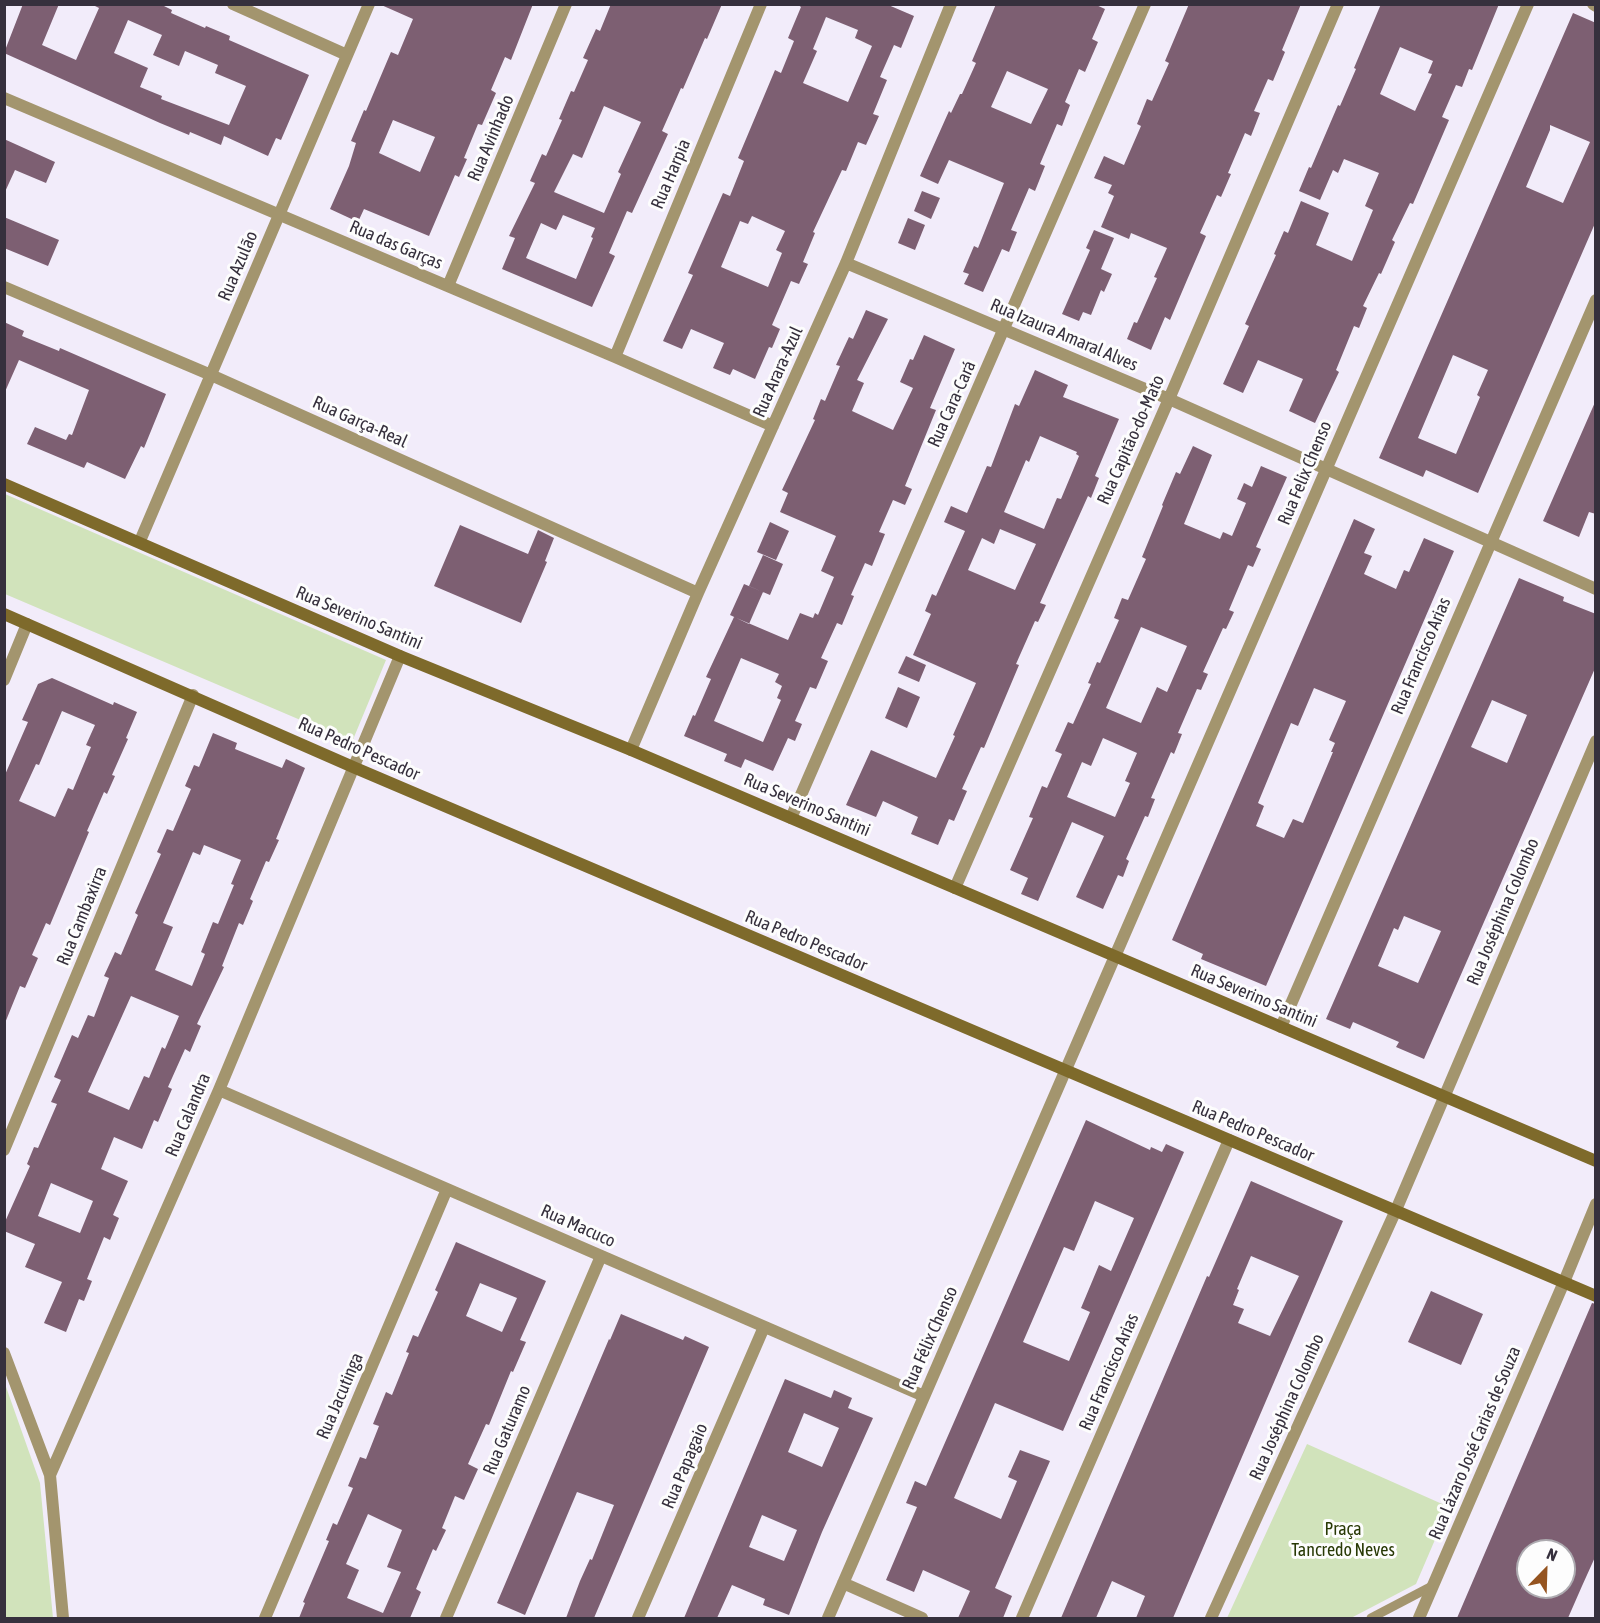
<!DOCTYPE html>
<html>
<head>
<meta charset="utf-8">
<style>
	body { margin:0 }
	#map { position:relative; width:1600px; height:1623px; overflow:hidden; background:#f2ecfa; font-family:"Asap Condensed",sans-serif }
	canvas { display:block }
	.frame { position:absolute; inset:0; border:6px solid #36303d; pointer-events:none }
	.north { position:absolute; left:1516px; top:1539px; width:60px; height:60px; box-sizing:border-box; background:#fdfdfd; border:2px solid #adabb0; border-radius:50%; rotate:23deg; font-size:16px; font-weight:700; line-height:24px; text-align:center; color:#36303d }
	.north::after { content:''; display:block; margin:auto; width:21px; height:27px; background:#955420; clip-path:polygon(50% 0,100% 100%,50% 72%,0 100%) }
</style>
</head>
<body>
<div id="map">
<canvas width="1600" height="1623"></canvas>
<div class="frame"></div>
<div class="north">N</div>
</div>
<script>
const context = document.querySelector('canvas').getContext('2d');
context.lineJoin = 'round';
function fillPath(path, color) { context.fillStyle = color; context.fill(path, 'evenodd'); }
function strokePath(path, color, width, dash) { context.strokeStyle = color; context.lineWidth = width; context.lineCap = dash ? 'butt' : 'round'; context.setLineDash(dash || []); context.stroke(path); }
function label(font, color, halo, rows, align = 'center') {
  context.font = font + ' "Asap Condensed",sans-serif'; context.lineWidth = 6; context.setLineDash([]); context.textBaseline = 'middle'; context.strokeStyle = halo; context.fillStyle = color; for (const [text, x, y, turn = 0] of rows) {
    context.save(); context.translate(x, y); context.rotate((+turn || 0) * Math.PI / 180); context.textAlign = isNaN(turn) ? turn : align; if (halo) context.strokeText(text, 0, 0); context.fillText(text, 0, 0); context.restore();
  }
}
const green = new Path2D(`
	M5,494L386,660L352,742L5,594Z
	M5,1384L40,1483L53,1618H5Z
	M1307,1444L1449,1507L1416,1584L1351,1618H1227Z`);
const building = new Path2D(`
	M23,4H59L42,45L76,60L99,8L91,4H160L172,10L171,13L205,28L206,26L230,36L229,40L309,75L281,140L276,138L268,156L224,136L221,145L190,132L189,135L160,123L4,53ZM128,20L162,35L153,55L179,66L185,51L218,65L215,73L246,86L229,125L161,99L162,96L140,87L148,68L114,53Z
	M379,4H533L511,60L505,57L491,90L496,93L482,125L478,124L464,158L467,159L459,177L455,175L429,236L364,209L358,222L330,209L349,166L356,143L351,141L364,110L366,111L391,52L398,55L413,19ZM393,120L435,137L420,172L379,153Z
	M611,4H722L707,39L705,38L683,89L681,88L662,131L668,134L632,213L627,211L609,253L615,256L592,307L502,269L515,238L509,236L535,183L530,181L542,154L546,156L562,120L559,119L571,91L574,92L588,60L583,58L596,29L600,31ZM604,106L641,122L618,172L621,174L604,213L554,192L573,154L582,158ZM563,215L595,228L591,237L593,238L576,279L526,258L541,223L556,230Z
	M797,4H886L914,16L901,48L894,45L880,77L887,80L873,114L879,116L866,145L858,142L846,171L842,170L813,232L815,233L803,262L808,264L799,284L791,281L772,325L780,329L772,348L769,347L755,379L733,369L730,375L713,368L724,343L691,329L682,349L663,341L693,275L688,273L723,193L730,196L744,161L738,158L775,70L781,73L794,41L788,38L801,7ZM826,17L858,30L855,38L872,46L848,102L803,83L817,51L813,49ZM752,216L785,231L776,250L782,253L768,287L721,267L740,221L748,224Z
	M996,4H1094L1105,9L1092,39L1098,42L1085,72L1079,69L1065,102L1070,105L1062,126L1057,124L1040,164L1045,166L1035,191L1029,188L1011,230L1017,232L1009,252L1002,249L983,292L964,284L969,274L963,272L974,246L978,248L1004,183L949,160L938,184L920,176L949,111L951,113L960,94H962L976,63L972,61ZM1007,71L1048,89L1031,124L991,107Z
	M1189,4H1301L1282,50L1285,52L1273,81L1268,79L1254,111L1260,113L1251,136L1245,133L1228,173L1231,174L1221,197L1217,195L1200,233L1206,236L1187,280L1170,320L1165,317L1151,350L1127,339L1134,322L1137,323L1157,278L1154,277L1167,248L1131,233L1129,239L1101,227L1114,196L1108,193L1112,185L1094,178L1104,156L1124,165L1141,126L1137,124L1147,99L1152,101L1169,63L1165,61Z
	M1381,4H1499L1472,70L1469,69L1462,87L1456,85L1442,117L1449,120L1413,204L1410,203L1392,240L1395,242L1381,274L1379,273L1363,306L1367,308L1359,328L1354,326L1336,370L1339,372L1315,423L1289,411L1303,379L1258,360L1243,393L1223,384L1249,326L1245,324L1276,255L1274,254L1284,231L1288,233L1301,201L1329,213L1316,245L1352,261L1373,210L1365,206L1379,173L1344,159L1338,173L1333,170L1320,200L1299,191L1309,167L1311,168L1338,105L1340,106L1356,69L1354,68ZM1400,47L1433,61L1428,73L1432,74L1415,111L1380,94Z
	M1573,13L1596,23V221L1478,493L1426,470L1423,477L1379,458ZM1550,125L1590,142L1563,203L1526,187L1550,130ZM1453,355L1488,370L1477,395L1480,397L1456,454L1418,438Z
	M4,139L55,162L46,183L15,170L4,194Z
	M922,191L940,198L931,219L914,211Z
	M4,217L59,240L48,266L4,248Z
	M908,218L925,225L915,250L898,243Z
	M1094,230L1114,238L1101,269L1112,274L1104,292L1101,290L1091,315L1083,312L1079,321L1062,314L1090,250L1086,248Z
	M866,310L888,319L857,380L864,383L852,411L893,430L913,388L900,382L910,359L913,360L924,335L955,349L930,408L936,410L905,486L912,489L905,505L893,500L879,532L885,534L872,566L865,563L851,595L854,596L842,625L837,623L821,658L828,661L816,689L810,687L795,721L802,724L795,741L788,738L773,771L745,759L741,768L724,761L727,754L684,736L693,715L695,716L711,679L706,677L734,617L788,640L800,613L813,618L815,613L818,615L834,577L821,571L836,536L780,512L788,493L782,490L815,420L813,419L821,399L825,401L840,366L836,365L849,337L853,339ZM741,658L779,674L775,682L782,686L777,698L781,700L763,742L714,721Z
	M4,322L24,331L22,336L59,351L60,348L166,394L144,448L141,446L125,479L87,462L84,468L27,444L35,427L66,440L69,434L72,435L89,390L19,360L4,394Z
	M1035,370L1068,385L1063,397L1119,419L1095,476L1099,478L1091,498L1088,496L1040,603L1046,605L1038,622L1035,621L1016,664L1019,665L984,748L981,747L962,789L967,791L954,821L949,819L938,845L911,834L918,817L883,801L876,817L846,805L871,750L936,778L955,736L953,735L976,683L913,655L931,614L925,611L932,594L936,596L965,531L944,522L951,506L967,513L987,466L991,467L1015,404L1019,406ZM1040,436L1077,452L1076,454L1079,456L1061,499L1057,498L1044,529L1004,512L1026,460L1029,462ZM1000,529L1036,544L1015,590L968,570L982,538L994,544Z
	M1596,400V514L1589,512L1579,537L1543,521Z
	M1193,446L1212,455L1184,524L1220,539L1223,532L1232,536L1246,503L1237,499L1244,483L1252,487L1261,466L1287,477L1256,547L1261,549L1253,567L1248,565L1229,610L1234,612L1226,629L1223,628L1203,672L1208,674L1201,690L1197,689L1178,733L1182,734L1174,754L1171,752L1151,798L1155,799L1148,817L1145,816L1126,859L1129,861L1123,877L1118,875L1103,909L1076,897L1104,836L1072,822L1038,901L1021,894L1028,878L1010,870L1033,818L1029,817L1042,786L1047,788L1062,754L1055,751L1068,722L1073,724L1091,684L1088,683L1097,662L1100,663L1119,620L1114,618L1122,598L1128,600L1146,559L1142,557L1163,506L1162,505L1176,472L1180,474ZM1141,627L1187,646L1167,692L1157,687L1141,723L1106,708ZM1103,738L1137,753L1125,781L1130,783L1115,817L1067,797L1082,762L1091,766Z
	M1354,519L1375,529L1364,553L1372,556L1364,574L1396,589L1404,570L1409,572L1424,538L1454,551L1266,986L1201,959L1203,954L1172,940ZM1314,688L1346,701L1329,740L1335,743L1331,752H1333L1303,823L1293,819L1284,838L1256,826L1264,806L1258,803L1291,723L1298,726Z
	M770,522L789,531L776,560L757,552Z
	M460,525L528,554L538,530L554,538L545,561L547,562L521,623L434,586Z
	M763,555L783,564L770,595L749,586Z
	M1519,578L1564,597L1563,601L1596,614V666L1424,1059L1396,1047L1399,1042L1353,1022L1350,1029L1326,1019ZM1492,700L1527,715L1507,763L1471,747ZM1404,916L1441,931L1418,983L1378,966L1394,928L1398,930Z
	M744,584L763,592L749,624L730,615Z
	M906,656L926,665L919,682L898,673Z
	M52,678L113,705L114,702L137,712L126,738L128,739L112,775L115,776L107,794L104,792L87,831L89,832L50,925L46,923L32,955L38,958L25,988L20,986L5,1023L4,777L28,722L22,720L38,684ZM62,711L95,725L86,745L91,747L73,790L68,788L55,817L19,801L36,764L39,765Z
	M898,687L920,697L907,728L885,718Z
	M213,733L237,743L235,749L282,768L286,759L305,768L276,839L279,840L269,862L266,861L250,899L253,901L243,925L239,923L222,966L224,967L197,1024L201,1026L190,1052L185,1049L168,1087L172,1089L158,1122L154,1120L142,1149L114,1137L101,1169L128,1181L113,1215L119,1218L110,1240L104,1237L87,1279L92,1281L84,1301L79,1299L66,1332L44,1323L62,1282L25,1267L35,1244L4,1231V1224L30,1166L27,1164L34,1147L38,1148L57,1104L51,1102L61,1080L54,1077L72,1035L78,1038L88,1015L94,1017L109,978L104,976L115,952L121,955L138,915L135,913L161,854L157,852L167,829L173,831L191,789L185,786L194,765L199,767ZM204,845L241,860L231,884L234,885L218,924L213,922L201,952L205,954L192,986L155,970L173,927L163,923L193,852L200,855ZM131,996L179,1016L165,1049L162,1047L149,1078L144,1076L129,1110L88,1092ZM51,1183L93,1201L80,1233L38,1216Z
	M1086,1120L1150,1150L1151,1147L1162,1152L1166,1144L1184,1152L1063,1431L995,1403L954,1498L1001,1519L1017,1481L1008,1477L1020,1450L1050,1461L995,1588L1012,1596L1003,1618H958L970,1591L923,1570L914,1592L886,1580L917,1507L906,1503L915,1481L926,1486ZM1095,1201L1134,1218L1111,1271L1099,1265L1081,1308L1090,1312L1069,1361L1023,1342L1064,1247L1074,1251Z
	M1251,1181L1343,1221L1173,1618H1136L1145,1596L1112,1581L1096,1618H1061L1207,1276L1209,1277ZM1251,1256L1299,1276L1270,1336L1238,1323L1244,1309L1233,1305L1239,1290L1237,1289Z
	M456,1242L546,1281L520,1340L526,1342L513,1372L511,1371L489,1425L486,1424L468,1464L478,1469L464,1500L455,1496L442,1528L446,1530L436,1551L433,1549L416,1589L421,1592L410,1618H299L305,1603L303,1602L329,1541L326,1540L333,1523L337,1525L353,1488L348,1486L360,1457L366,1459L379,1426L373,1424L386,1392L392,1395L409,1353L406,1352L413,1335L418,1337L438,1292L435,1290ZM480,1283L517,1298L502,1332L466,1316ZM368,1514L402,1530L387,1567L401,1572L383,1613L347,1598L359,1570L346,1564Z
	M1431,1291L1483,1314L1461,1365L1408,1342Z
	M1592,1303L1596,1304V1555L1582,1586L1568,1618H1457ZM1528,1551H1564V1587H1528Z
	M621,1314L683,1340L685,1336L709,1347L594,1618H566L580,1581L590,1559L592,1560L614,1505L577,1492L525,1615L497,1603L609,1339L610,1340Z
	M785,1379L831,1398L834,1390L852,1398L848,1408L873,1418L822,1532L789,1615L763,1605L765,1599L732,1585L717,1618H684ZM804,1413L839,1428L822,1467L788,1452ZM762,1515L797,1530L784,1561L749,1547Z`);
const lane = new Path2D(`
	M1371,1618L1434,1585`);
const street = new Path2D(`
	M233,4L347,55
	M1593,4L1596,6
	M4,98L615,357L773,426
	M846,263L1169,399L1596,589
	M448,286L566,4
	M4,287L211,375L698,593
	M615,357L761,4
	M140,541L369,4
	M4,680L27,624
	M631,750L698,593L846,263L951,4
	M791,818L1145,4
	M955,888L1169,399L1338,4
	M1281,1027L1596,300
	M219,1090L924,1396
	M4,1150L193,695
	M4,1353L50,1475L63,1618
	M50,1475L219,1090L400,656
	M843,1583L922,1618
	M265,1618L447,1189
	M446,1618L601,1256
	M638,1618L764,1327
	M828,1618L1528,4
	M1022,1618L1229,1140
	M1211,1618L1396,1210L1596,741
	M1419,1618L1564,1282L1596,1204`);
const secondary = new Path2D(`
	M4,484L400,656L631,750L1596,1161
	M4,614L353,767L1596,1296`);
const streetNames = [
	["Rua Avinhado",491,138,-67],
	["Rua Harpia",671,174,-67],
	["Rua das Garças",396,245,23],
	["Rua Azulão",238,266,-67],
	["Rua Izaura Amaral Alves",1064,335,23],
	["Rua Arara-Azul",778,372,-66],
	["Rua Cara-Cará",952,404,-66],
	["Rua Garça-Real",360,422,24],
	["Rua Capitão-do-Mato",1131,440,-66],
	["Rua Felix Chenso",1305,473,-67],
	["Rua Severino Santini",359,618,23],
	["Rua Francisco Arias",1421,656,-67],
	["Rua Pedro Pescador",359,749,24],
	["Rua Severino Santini",807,805,23],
	["Rua Joséphina Colombo",1503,912,-67],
	["Rua Cambaxirra",82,916,-68],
	["Rua Pedro Pescador",806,941,23],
	["Rua Severino Santini",1254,996,23],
	["Rua Calandra",188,1115,-67],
	["Rua Pedro Pescador",1253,1131,23],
	["Rua Macuco",578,1226,24],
	["Rua Félix Chenso",930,1338,-66],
	["Rua Francisco Arias",1109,1372,-67],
	["Rua Jacutinga",340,1396,-67],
	["Rua Joséphina Colombo",1287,1407,-66],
	["Rua Gaturamo",507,1430,-67],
	["Rua Lázaro José Carias de Souza",1475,1443,-67],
	["Rua Papagaio",685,1466,-67]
];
const parkNames = [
	["Praça",1343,1529],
	["Tancredo Neves",1343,1550]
];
fillPath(green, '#d1e3bb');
fillPath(building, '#7d5f72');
strokePath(lane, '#a3956e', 9);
strokePath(street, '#a3956e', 12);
strokePath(secondary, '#7e6a2b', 12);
label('18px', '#36303d', '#fdfdfd', streetNames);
label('18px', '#283905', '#fdfdfd', parkNames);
</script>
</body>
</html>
